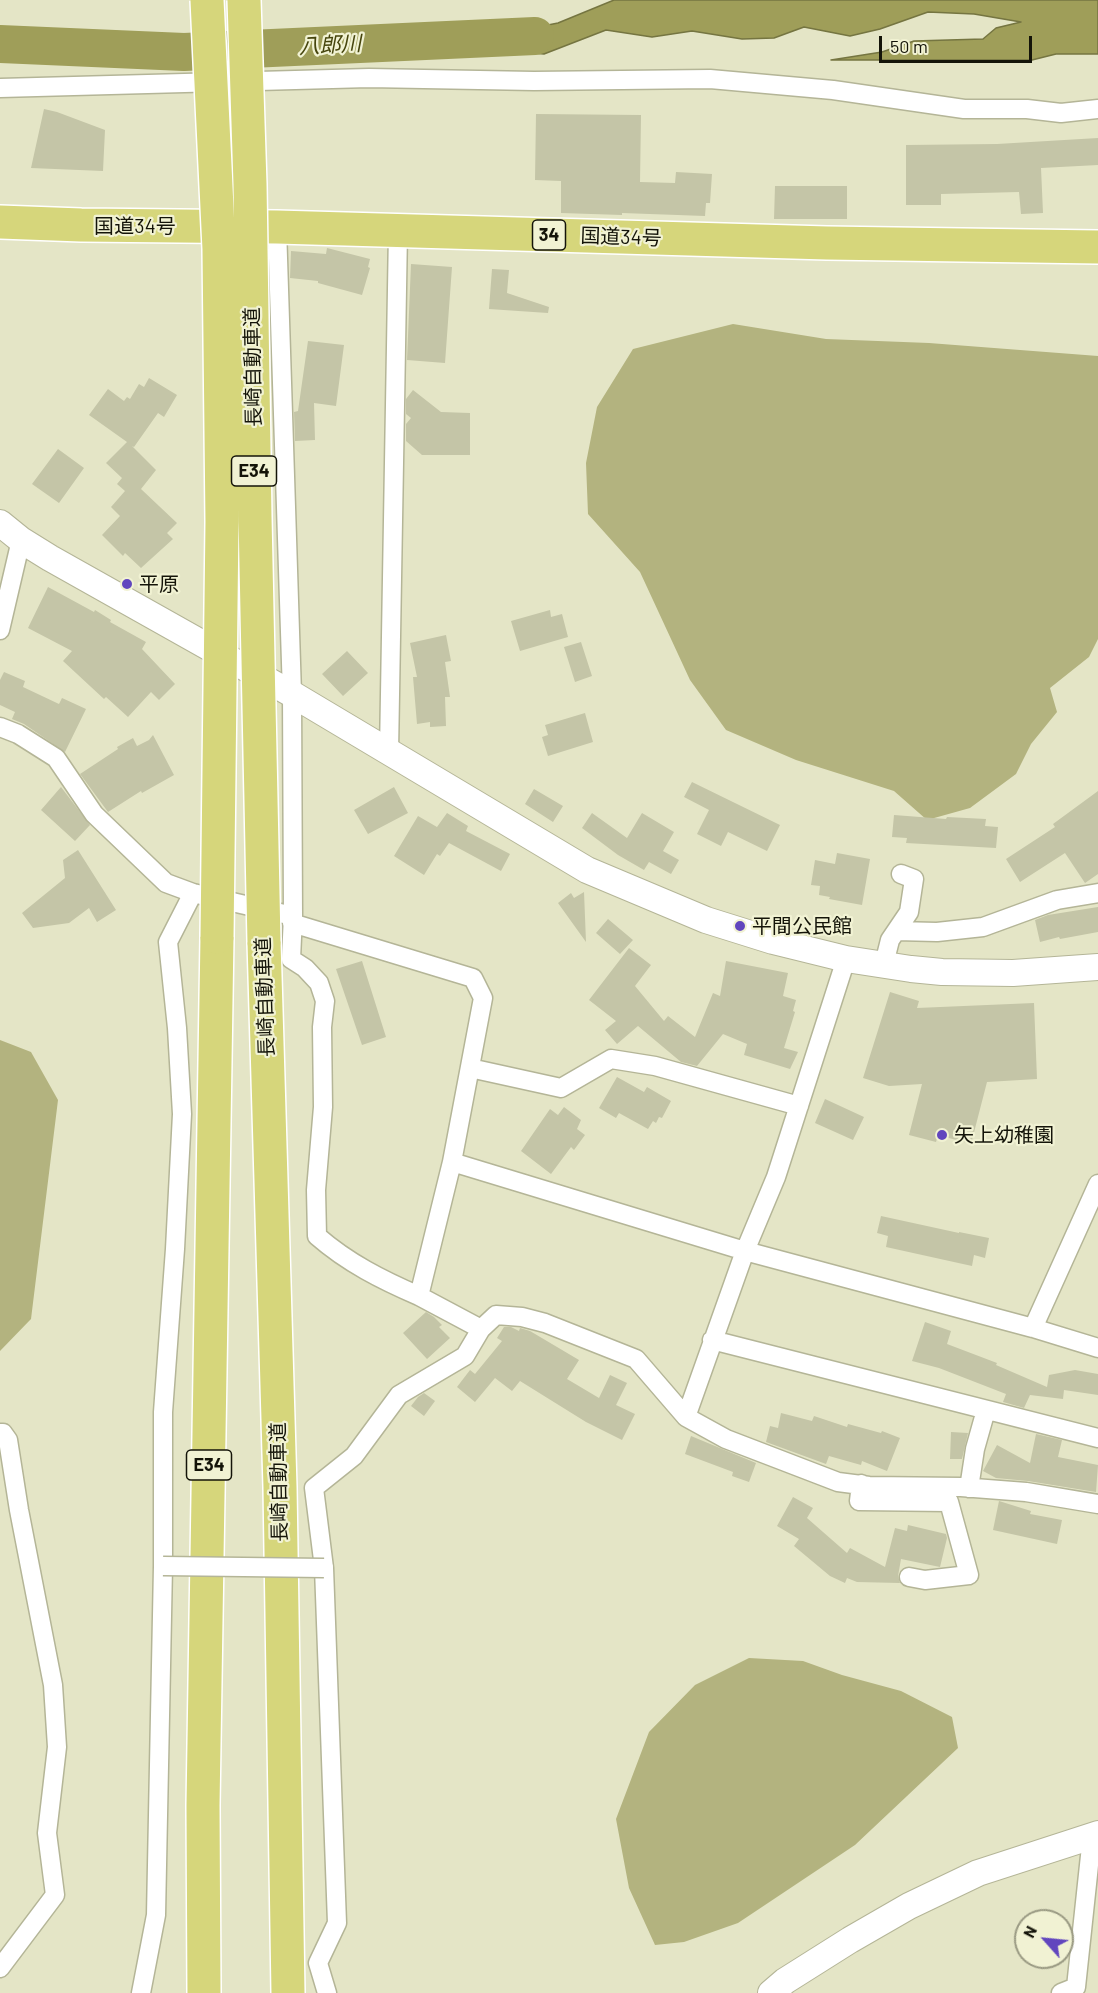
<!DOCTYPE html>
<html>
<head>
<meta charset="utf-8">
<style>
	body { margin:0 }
	#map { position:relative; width:1098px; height:1993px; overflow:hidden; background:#e4e5c6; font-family:Barlow,sans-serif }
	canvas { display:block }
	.north { position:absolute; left:1014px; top:1909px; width:60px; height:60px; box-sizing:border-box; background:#f1f2d3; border:2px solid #999982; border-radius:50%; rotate:297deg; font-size:16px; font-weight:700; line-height:24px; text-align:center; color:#141409 }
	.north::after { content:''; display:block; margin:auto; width:21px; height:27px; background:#6146be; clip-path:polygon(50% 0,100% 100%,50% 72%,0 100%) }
	.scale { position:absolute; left:879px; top:36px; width:153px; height:27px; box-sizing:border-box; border:3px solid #141409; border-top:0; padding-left:8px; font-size:18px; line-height:21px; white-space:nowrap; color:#141409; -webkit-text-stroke:4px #f1f2d3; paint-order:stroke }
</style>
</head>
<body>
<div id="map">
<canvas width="1098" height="1993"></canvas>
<div class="north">N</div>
<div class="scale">50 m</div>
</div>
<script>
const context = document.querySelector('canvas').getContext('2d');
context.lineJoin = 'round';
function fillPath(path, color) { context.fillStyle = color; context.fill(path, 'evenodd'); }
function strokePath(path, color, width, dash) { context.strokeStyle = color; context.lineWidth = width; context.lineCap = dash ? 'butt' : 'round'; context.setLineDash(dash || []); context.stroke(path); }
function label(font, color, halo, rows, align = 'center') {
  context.font = font + ' Barlow,"Noto Sans JP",sans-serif'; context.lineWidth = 4.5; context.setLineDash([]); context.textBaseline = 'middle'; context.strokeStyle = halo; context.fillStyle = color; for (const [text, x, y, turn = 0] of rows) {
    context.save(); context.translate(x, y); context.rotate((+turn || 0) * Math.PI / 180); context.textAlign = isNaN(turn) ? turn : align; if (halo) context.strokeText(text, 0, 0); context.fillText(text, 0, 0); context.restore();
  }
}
const green = new Path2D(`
	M733,324L826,339L929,343L1098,356V639L1089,657L1050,688L1057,712L1031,744L1016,774L970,808L927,820L894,791L796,760L726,730L690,680L640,572L588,514L586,463L597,407L633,349Z
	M0,1040L31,1052L58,1100L31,1319L0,1351Z
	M749,1658L803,1661L842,1675L901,1691L952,1717L958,1748L855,1845L738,1923L684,1942L655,1945L629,1888L616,1819L649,1732L695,1685Z`);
const water = new Path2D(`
	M614,0H1098V54H1056L1032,60H831L882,52L914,41L983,39L996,28L1021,22L974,14L928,12L880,29L850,36L804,27L774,38L742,39L692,31L652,37L606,30L544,54L448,45L558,23Z`);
const river = new Path2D(`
	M0,44L184,52L535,36`);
const building = new Path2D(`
	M44,109L57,112L105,130L103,171L31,168Z
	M536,114L641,115L640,182L675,183L676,172L712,174L710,203H706L705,216L622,213V215L561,213V181L535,180Z
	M1098,138V165L1041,168L1043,213L1021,214L1019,192L941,194V205H906V145L997,144Z
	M775,186H847V219H774Z
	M327,248L370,259L368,267L370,268L362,295L318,283V281L290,278L291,251L326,254Z
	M411,264L452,267L445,363L407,360Z
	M492,269L509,270L507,293L549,307L548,313L489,309Z
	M308,341L344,345L336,406L314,403L315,440L295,441L294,412L298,411Z
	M149,378L177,395L164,417L158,413L134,447L132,446L156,470L141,489L177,523L167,533L173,539L141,568L125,553L123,556L102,535L120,516L111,507L125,491L117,484L122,478L106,463L127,442L89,415L108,389L124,401L127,397L130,399L139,384L144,387Z
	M413,390L441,412L470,413V455H422L406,441V424L411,418L406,414V399Z
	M58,449L84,468L59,503L32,484Z
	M48,587L94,612L95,610L111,620L110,622L146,642L142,649L175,684L159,700L151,692L128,717L106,697L104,699L63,661L72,651L28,628Z
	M550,610L551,617L562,614L568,637L520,651L511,621Z
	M446,635L451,661L445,662L450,697H445L446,726L430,727V722L417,724L413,677H417L410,643Z
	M581,642L592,676L575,682L564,647Z
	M347,651L368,673L343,696L322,674Z
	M4,672L25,681L23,687L59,704L62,698L86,709L65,752L24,724L12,719L15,712L0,705V680Z
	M585,713L593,742L548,756L542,737L548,735L545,725Z
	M153,735L174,775L142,793L141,791L108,812L80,774L118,749L117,747L133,738L137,746L149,740Z
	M692,782L780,825L767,851L728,832L721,846L697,834L709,810L684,797Z
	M61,787L90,825L75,841L41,810Z
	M394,787L408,813L368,834L354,810Z
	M534,789L563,806L553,822L525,804Z
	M1098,791V874L1085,883L1065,853L1020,882L1006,859L1055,827L1053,824Z
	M447,813L468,826L466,831L510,854L501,871L449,843L440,856L437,854L424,875L394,856L418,816L437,827Z
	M592,813L627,838L642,813L674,832L663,851L679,860L671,874L649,862L644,870L618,855L582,828Z
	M894,815L946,819L947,817L986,819L985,826L998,827L996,848L906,843L907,838L892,837Z
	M78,850L116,910L97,922L89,908L69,923L33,928L22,913L65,878L63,860Z
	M837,853L870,859L862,905L829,899L830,897L819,895L820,886L811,885L815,860L835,864Z
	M584,892L586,942L558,903L571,893L574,898Z
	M1098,907V932L1060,939L1059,937L1040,942L1035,920L1048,915Z
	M608,919L633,940L620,954L596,933Z
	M629,948L651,965L635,986L664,1021L668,1016L695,1037L713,993L720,996L726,961L788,973L783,996L796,1000L793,1011L795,1012L784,1048L798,1052L790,1069L744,1055L747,1044L723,1034L697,1066L681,1062L638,1026L617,1044L605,1030L616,1021L589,1000Z
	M362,961L386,1037L362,1045L336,969Z
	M890,992L919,1001L917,1008L1034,1003L1037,1079L987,1082L971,1144L938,1135L936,1142L909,1135L922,1084L889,1086L863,1078Z
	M617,1077L644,1092L647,1087L671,1101L662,1118L659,1117L656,1123L653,1121L648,1129L619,1113L616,1118L599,1108Z
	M825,1099L864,1117L853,1140L815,1123Z
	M564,1107L581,1120L577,1129L585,1135L574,1150L571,1147L551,1174L521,1151L550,1109L558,1115Z
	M881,1216L959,1233V1232L989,1238L985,1258L974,1255L972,1266L886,1247L888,1236L877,1233Z
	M426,1312L434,1317L442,1325L439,1327L450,1338L427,1359L403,1333Z
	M925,1322L951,1331L947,1344L997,1363L996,1365L1047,1387L1049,1375L1075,1370L1098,1374V1395L1064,1390L1063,1399L1030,1395L1024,1408L1003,1402L1006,1394L939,1368L912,1361Z
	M504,1327H511L519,1331L520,1328L530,1331L579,1360L567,1379L599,1398L610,1375L627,1383L616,1405L635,1414L622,1440L586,1422L520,1381L512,1391L495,1378L475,1402L457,1387L470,1370L475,1374L502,1341L497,1338Z
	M424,1393L435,1401L424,1416L411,1406L418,1397Z
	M781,1413L812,1421L814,1416L847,1427L848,1424L881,1433L882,1431L900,1438L887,1471L862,1461L861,1465L829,1456L826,1464L766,1442L770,1426L778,1428Z
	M951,1432L968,1433L962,1459H950Z
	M1036,1434L1062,1440L1058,1457L1098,1465L1096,1492L1028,1481L996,1478L983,1471L997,1445L1030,1463Z
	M691,1436L756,1463L749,1482L732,1476L733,1472L685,1454Z
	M793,1497L813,1508L807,1518L847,1553L850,1548L885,1567L895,1528L907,1531L908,1525L946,1534L947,1538L940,1567L901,1559L898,1576L900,1583L857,1582L847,1578L845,1583L830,1576L794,1546L799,1539L777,1526Z
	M999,1501L1031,1511L1030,1514L1062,1520L1057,1544L993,1530Z`);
const street = new Path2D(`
	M0,88L369,78L534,81L710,79L833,90L964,109H1027L1061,113L1098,109
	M277,227L292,694L293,916L291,959L305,968L319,983L325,1001L322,1027L323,1107L316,1190L317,1236C348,1263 382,1280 419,1296
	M0,630L21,540
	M0,727L18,734L56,758L94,814L166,883L193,893
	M389,752L398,231
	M292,923L473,978L483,998L452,1162L419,1296L481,1329L465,1356L399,1395L354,1456L314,1488L324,1568L337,1923L318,1963L327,1993
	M896,931L937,932L983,927L1057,900L1098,893
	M846,959L776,1177L745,1251L686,1417L726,1439L838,1482L869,1486L961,1487L1026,1492L1098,1504
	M884,964L890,940L909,912L914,879L901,874
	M470,1068L561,1088L611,1059L655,1066L799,1106
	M452,1162L745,1251L1033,1328L1098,1348
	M1033,1328L1098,1184
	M481,1329L496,1315L522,1317L545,1323L636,1359L686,1417
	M712,1340L1098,1438
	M0,1433H3L8,1440L19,1510L53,1685L57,1747L47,1833L55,1895L0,1968
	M861,1484L859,1501L949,1502L969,1575L925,1580L909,1577
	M969,1488L975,1449L986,1410
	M141,1993L156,1915L163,1566V1412L175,1249L182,1114L177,1028L168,942L193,893L293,916
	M1061,1993L1076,1987L1092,1837`);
const secondary = new Path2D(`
	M0,523L21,540L50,558L292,694L587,870L706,920L773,941L846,959L911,969L942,972L1013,973L1098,967
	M771,1993L785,1981L850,1940L909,1906L978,1873L1098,1834`);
const highway = new Path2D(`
	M0,222L81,225L277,227L827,243L1098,247
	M264,942L280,1487L288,1993
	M204,1993L203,1805L217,937`);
const streetBridge = new Path2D(`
	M163,1566L324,1568`);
const highwayBridge = new Path2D(`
	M207,0L219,249L222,522L217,937
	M244,0L250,184L255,517L264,942`);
const markers = [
	[127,584,6,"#6146be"],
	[740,926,6,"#6146be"],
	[942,1135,6,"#6146be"]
];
const shields = [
	[549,235,33],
	[254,471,45],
	[209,1465,45]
];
const shieldNames = [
	["34",549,235],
	["E34",254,471],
	["E34",209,1465]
];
const streetNames = [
	["国道34号",135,226],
	["国道34号",621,237,2],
	["長崎自動車道",253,367,-91],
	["長崎自動車道",265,997,-92],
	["長崎自動車道",279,1482,-91]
];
const poiNames = [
	["平原",139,584],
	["平間公民館",752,926],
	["矢上幼稚園",954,1135]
];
const waterNames = [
	["八郎川",330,45,-3]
];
fillPath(green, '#b3b37f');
fillPath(water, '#9f9e59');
strokePath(water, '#757541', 1.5);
strokePath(river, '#9f9e59', 38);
fillPath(building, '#c4c5a7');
strokePath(street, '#b4b597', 21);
strokePath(secondary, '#b4b597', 28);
strokePath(highway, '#fff', 36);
strokePath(street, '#fff', 18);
strokePath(secondary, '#fff', 26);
strokePath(highway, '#d6d67b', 33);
strokePath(streetBridge, '#b4b597', 21, []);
strokePath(highwayBridge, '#fff', 36, []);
strokePath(streetBridge, '#fff', 18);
strokePath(highwayBridge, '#d6d67b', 33);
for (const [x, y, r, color] of markers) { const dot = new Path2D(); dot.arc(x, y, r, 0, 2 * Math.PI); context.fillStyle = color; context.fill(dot); strokePath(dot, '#f1f2d3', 2); }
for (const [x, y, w] of shields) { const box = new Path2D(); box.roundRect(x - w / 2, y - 15, w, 30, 4.5); context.fillStyle = '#f1f2d3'; context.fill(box); strokePath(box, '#141409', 1.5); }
label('bold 18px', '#141409', null, shieldNames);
label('20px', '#141409', '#f1f2d3', streetNames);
label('20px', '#141409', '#f1f2d3', poiNames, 'left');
label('italic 21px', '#46450d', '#f1f2d3', waterNames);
</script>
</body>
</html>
